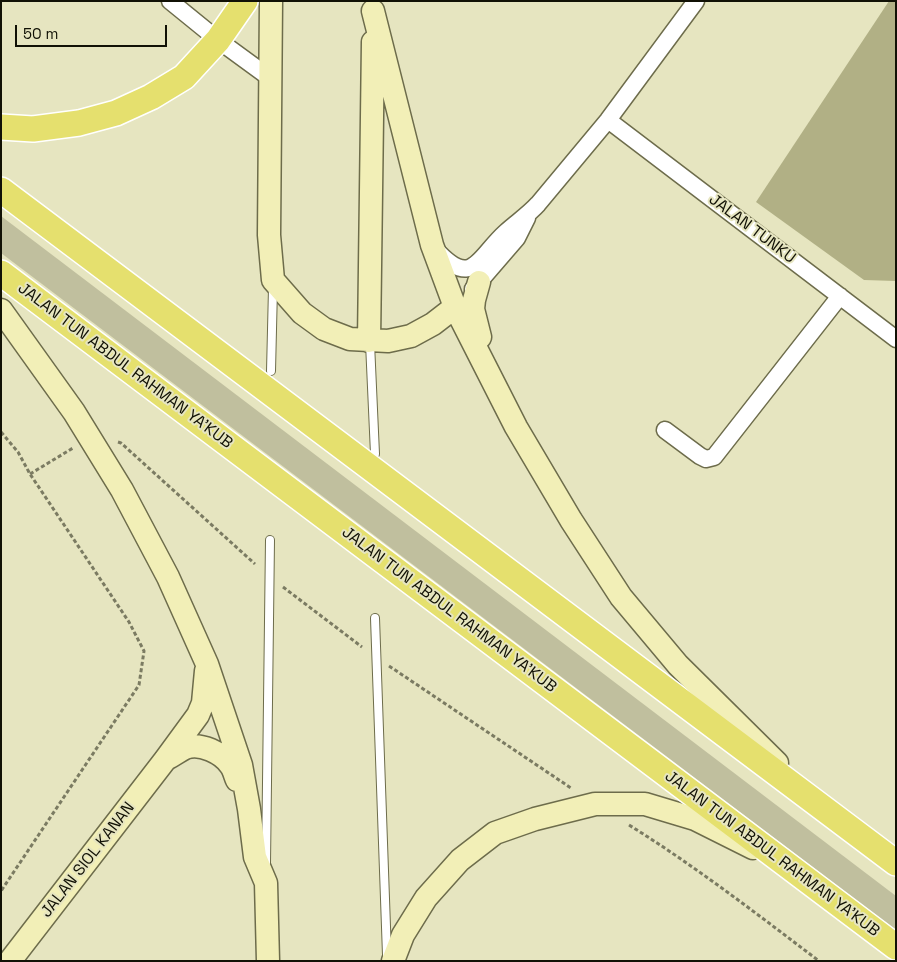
<!DOCTYPE html>
<html>
<head>
<meta charset="utf-8">
<style>
	body { margin:0 }
	#map { position:relative; width:897px; height:962px; overflow:hidden; background:#e6e5c0; font-family:"Space Grotesk",sans-serif }
	canvas { display:block }
	.frame { position:absolute; inset:0; border:2px solid #111105; pointer-events:none }
	.scale { position:absolute; left:15px; top:25px; width:152px; height:22px; box-sizing:border-box; border:2px solid #111105; border-top:0; padding-left:6px; font-size:15px; line-height:18px; white-space:nowrap; color:#111105; -webkit-text-stroke:4px #e6e5c0; paint-order:stroke }
</style>
</head>
<body>
<div id="map">
<canvas width="897" height="962"></canvas>
<div class="frame"></div>
<div class="scale">50 m</div>
</div>
<script>
const context = document.querySelector('canvas').getContext('2d');
context.lineJoin = 'round';
function fillPath(path, color) { context.fillStyle = color; context.fill(path, 'evenodd'); }
function strokePath(path, color, width, dash) { context.strokeStyle = color; context.lineWidth = width; context.lineCap = dash ? 'butt' : 'round'; context.setLineDash(dash || []); context.stroke(path); }
function label(font, color, halo, rows, align = 'center') {
  context.font = font + ' "Space Grotesk",sans-serif'; context.lineWidth = 4; context.setLineDash([]); context.textBaseline = 'middle'; context.strokeStyle = halo; context.fillStyle = color; for (const [text, x, y, turn = 0] of rows) {
    context.save(); context.translate(x, y); context.rotate((+turn || 0) * Math.PI / 180); context.textAlign = isNaN(turn) ? turn : align; if (halo) context.strokeText(text, 0, 0); context.fillText(text, 0, 0); context.restore();
  }
}
const green = new Path2D(`
	M1,216L896,896V930L1,253Z`);
const forest = new Path2D(`
	M889,1H896V281L864,280L756,202Z`);
const path = new Path2D(`
	M1,432L18,452L30,474L129,622L144,651L139,685L1,891
	M118,442L121,443L255,564
	M30,474L73,448
	M283,587L362,647
	M389,666L571,788
	M629,825C695,866 757,914 819,961`);
const lane = new Path2D(`
	M370,343L375,454
	M271,371L273,288
	M375,618L387,955
	M266,863L270,540`);
const street = new Path2D(`
	M170,1L218,40L270,78
	M608,120L896,339
	M435,249C473,290 477,258 506,232C517,222 528,215 538,204L608,120L696,1
	M473,289L517,238L527,218
	M665,430L700,456L706,459L714,457L840,296`);
const secondary = new Path2D(`
	M271,1L269,235L273,280L302,313L324,329L350,339L388,341L411,336L433,324L455,307
	M373,11L432,245L455,307L516,427L571,520L621,597L678,665L777,763
	M479,282L474,300L473,309L480,337
	M1,310L74,412L122,490L168,577L207,664L241,765L249,809L255,857L266,883L268,961
	M369,341L373,42
	M168,758C174,755 179,751 185,748C200,742 223,753 231,766C234,770 235,776 237,780
	M10,961L165,760L198,715L203,703L206,671
	M393,961L403,935L426,898L460,860L495,833L535,819L595,804H645L695,819L753,848`);
const primary = new Path2D(`
	M1,127L33,129L79,123L116,113L151,97L184,77L218,40L245,1
	M1,190L896,863
	M1,273L896,947`);
const streetNames = [
	["JALAN TUNKU",752,229,37],
	["JALAN TUN ABDUL RAHMAN YA'KUB",125,366,37],
	["JALAN TUN ABDUL RAHMAN YA'KUB",449,610,37],
	["JALAN TUN ABDUL RAHMAN YA'KUB",772,854,37],
	["JALAN SIOL KANAN",88,860,-52]
];
fillPath(green, '#c0bf9e');
fillPath(forest, '#b1b085');
strokePath(lane, '#6d6c4b', 10);
strokePath(street, '#6d6c4b', 19);
strokePath(secondary, '#6d6c4b', 25);
strokePath(primary, '#fff', 28);
strokePath(path, '#7b7b62', 3, [4, 2.5]);
strokePath(lane, '#fff', 8);
strokePath(street, '#fff', 16);
strokePath(secondary, '#f2efb7', 22);
strokePath(primary, '#e5e06e', 25);
label('16px', '#111105', '#e6e5c0', streetNames);
</script>
</body>
</html>
